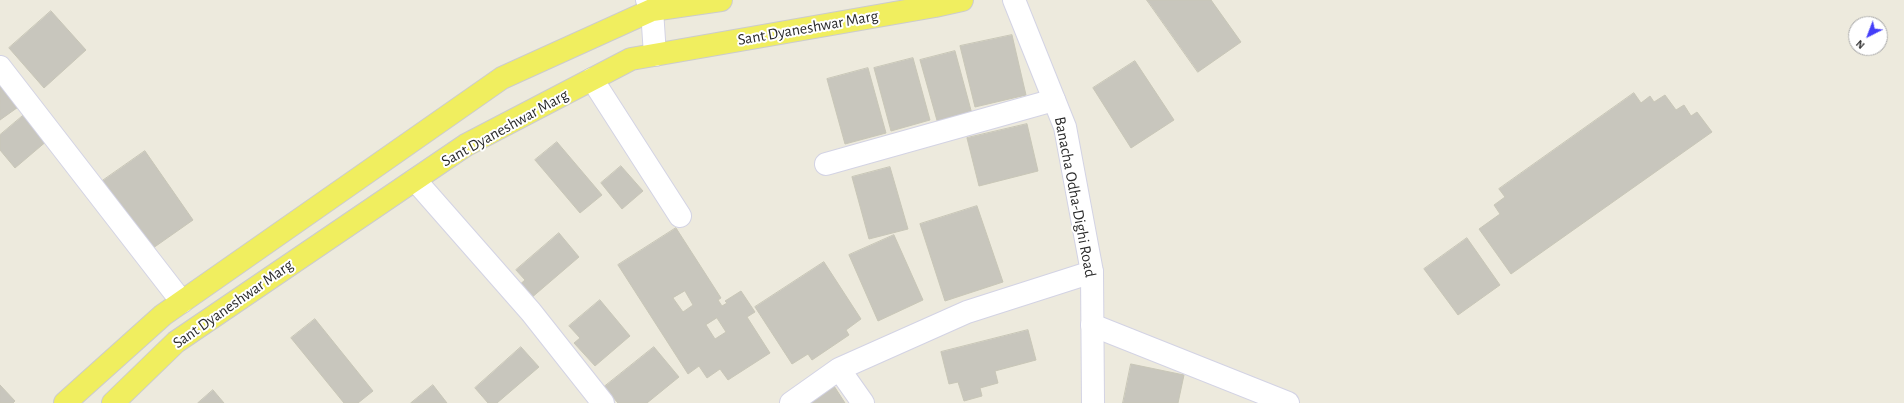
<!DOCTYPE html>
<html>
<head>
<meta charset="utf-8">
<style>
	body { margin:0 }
	#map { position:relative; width:1904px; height:403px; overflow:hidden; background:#edeadd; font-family:"Alegreya Sans",sans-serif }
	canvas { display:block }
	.north { position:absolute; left:1848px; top:16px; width:40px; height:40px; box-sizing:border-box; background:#fff; border:1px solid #aaa; border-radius:50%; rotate:222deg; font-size:11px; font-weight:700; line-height:16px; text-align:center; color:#2b2b2b }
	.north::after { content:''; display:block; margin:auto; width:14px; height:18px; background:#443ef9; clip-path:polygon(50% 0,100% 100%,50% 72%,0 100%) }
</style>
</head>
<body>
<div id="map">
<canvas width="1904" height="403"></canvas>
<div class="north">N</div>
</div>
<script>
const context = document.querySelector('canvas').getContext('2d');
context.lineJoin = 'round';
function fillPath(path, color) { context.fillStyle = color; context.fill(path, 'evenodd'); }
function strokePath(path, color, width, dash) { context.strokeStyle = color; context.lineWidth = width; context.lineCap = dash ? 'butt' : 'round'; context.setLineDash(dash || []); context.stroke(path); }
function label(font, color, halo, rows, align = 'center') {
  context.font = font + ' "Alegreya Sans",sans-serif'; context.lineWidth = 4; context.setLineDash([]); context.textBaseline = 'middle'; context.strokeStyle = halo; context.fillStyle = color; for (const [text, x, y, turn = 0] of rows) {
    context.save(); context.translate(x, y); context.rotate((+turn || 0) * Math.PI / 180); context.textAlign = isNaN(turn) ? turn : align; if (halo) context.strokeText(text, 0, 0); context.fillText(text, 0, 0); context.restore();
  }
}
const building = new Path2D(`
	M1147,0H1211L1241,42L1198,72Z
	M51,11L86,50L44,88L9,48Z
	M1012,35L1026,95L975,107L960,46Z
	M955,51L972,114L938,124L920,60Z
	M913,58L930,120L891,131L874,68Z
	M1135,61L1174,120L1131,148L1093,88Z
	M868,68L886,133L845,144L827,79Z
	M0,79L21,105L0,120Z
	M1634,93L1641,103L1650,96L1654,102L1665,95L1676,110L1684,105L1691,116L1697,112L1712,132L1511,274L1479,229L1500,214L1494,205L1505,197L1499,189Z
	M25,114L48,140L15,168L0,150V135Z
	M1027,124L1038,171L979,186L967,138Z
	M557,142L602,195L580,213L535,160Z
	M145,151L193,220L146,253L98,184Z
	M621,166L643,191L622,209L601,183Z
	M890,167L908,229L869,239L852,177Z
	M977,206L1003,282L945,301L920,224Z
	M676,228L721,298L718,300L722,306L727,303L725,301L741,291L755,312L747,317L770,353L728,380L720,369L707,378L699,366L688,374L618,265ZM685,291L693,305L683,312L673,298ZM717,318L726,332L715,339L706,325Z
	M559,233L579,257L530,299L518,286L525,280L516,270Z
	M894,235L923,300L878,321L849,255Z
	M1467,238L1500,285L1458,315L1424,269Z
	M824,262L861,319L846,330L849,335L812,360L808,354L792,364L755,307Z
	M600,300L630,336L595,366L574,343L580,338L569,326Z
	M315,319L373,391L358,403H344L291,338Z
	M1028,330L1036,360L995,371L998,383L980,388L982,396L964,401L958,382L949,384L941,352Z
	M521,347L539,367L497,403H488L475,388Z
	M654,347L679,377L647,403H618L604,387Z
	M1131,364L1184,375L1178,403H1123Z
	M0,385L15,401L13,403H0Z
	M433,385L447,403H411Z
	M834,386L845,403H807Z
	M213,390L224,403H198Z`);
const street = new Path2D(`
	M647,0L652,10L655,55
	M0,67L182,302
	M592,79L680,216
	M826,164L1054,100
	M415,180L531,312L603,403
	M1092,325L1288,403
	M839,369L967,312L1092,272
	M791,403L839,369L863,403`);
const secondary = new Path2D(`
	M1014,0L1065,127L1092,272L1093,403`);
const primary = new Path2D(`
	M65,403L163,315L502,78L652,10L721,0
	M113,403L176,342L466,145L631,59L935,6L962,0`);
const streetNames = [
	["Sant Dyaneshwar Marg",808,28,-10],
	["Sant Dyaneshwar Marg",505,128,-29],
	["Banacha Odha-Dighi Road",1075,197,79],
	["Sant Dyaneshwar Marg",233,304,-35]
];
fillPath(building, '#c8c6bd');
strokePath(building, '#c8c6b7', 1);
strokePath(street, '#d3d3e4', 24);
strokePath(secondary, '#d3d3e4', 24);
strokePath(primary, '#ccc', 24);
strokePath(street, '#fff', 22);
strokePath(secondary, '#fff', 22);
strokePath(primary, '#f0ee5f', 22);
label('16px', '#2b2b2b', '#fff', streetNames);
</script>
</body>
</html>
